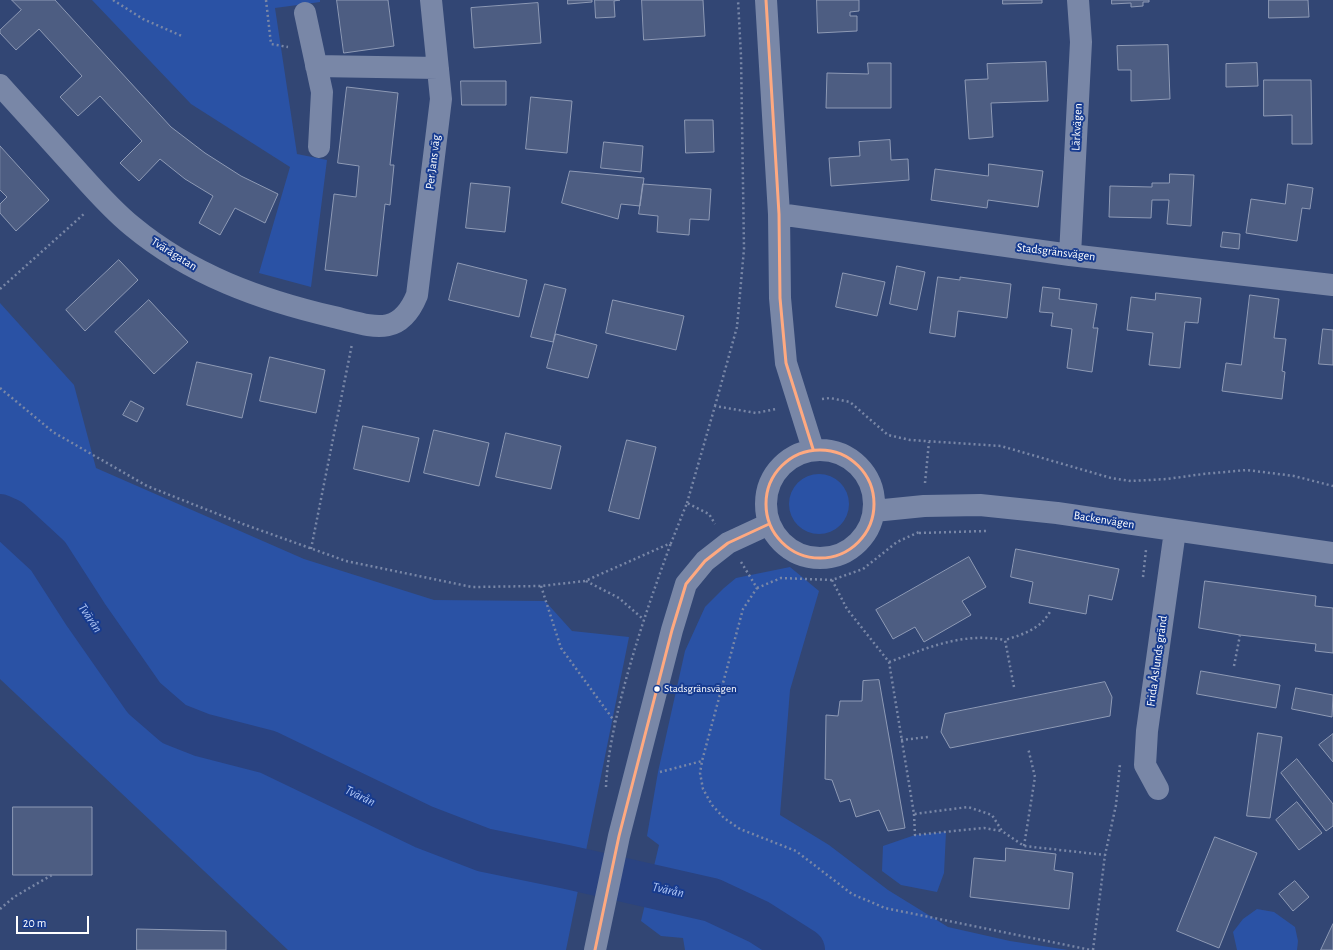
<!DOCTYPE html>
<html>
<head>
<meta charset="utf-8">
<style>
	body { margin:0 }
	#map { position:relative; width:1333px; height:950px; overflow:hidden; background:#324674; font-family:"Alegreya Sans",sans-serif }
	canvas { display:block }
	.scale { position:absolute; left:16px; top:916px; width:73px; height:18px; box-sizing:border-box; border:2px solid #fff; border-top:0; padding-left:5px; font-size:12px; line-height:14px; white-space:nowrap; color:#fff; -webkit-text-stroke:3px #173b8f; paint-order:stroke }
</style>
</head>
<body>
<div id="map">
<canvas width="1333" height="950"></canvas>
<div class="scale">20 m</div>
</div>
<script>
const context = document.querySelector('canvas').getContext('2d');
context.lineJoin = 'round';
function fillPath(path, color) { context.fillStyle = color; context.fill(path, 'evenodd'); }
function strokePath(path, color, width, dash) { context.strokeStyle = color; context.lineWidth = width; context.lineCap = dash ? 'butt' : 'round'; context.setLineDash(dash || []); context.stroke(path); }
function label(font, color, halo, rows, align = 'center') {
  context.font = font + ' "Alegreya Sans",sans-serif'; context.lineWidth = 4; context.setLineDash([]); context.textBaseline = 'middle'; context.strokeStyle = halo; context.fillStyle = color; for (const [text, x, y, turn = 0] of rows) {
    context.save(); context.translate(x, y); context.rotate((+turn || 0) * Math.PI / 180); context.textAlign = isNaN(turn) ? turn : align; if (halo) context.strokeText(text, 0, 0); context.fillText(text, 0, 0); context.restore();
  }
}
const green = new Path2D(`
	M92,0H320V2L275,8L297,154L327,160L311,287L259,273L290,167L191,104Z
	M0,303L74,385L96,468L304,559L434,600L545,601L572,631L629,637L566,950H288L0,679Z
	M789 504a30 30 0 1 1 60 0a30 30 0 1 1-60 0Z
	M790,567L819,591L790,690L780,815L829,845L888,890L948,927L1010,941L1068,950H685L683,938L661,936L641,921L659,845L647,836L658,772L685,651L705,607L724,588L736,578Z
	M946,832L944,873L937,892L901,885L882,871L883,846L915,835Z
	M1257,909L1274,912L1295,927L1298,941L1297,950H1237L1233,932L1243,919Z`);
const river = new Path2D(`
	M0,516L9,520L48,556L86,615L144,698L174,724L202,735L268,752L424,827L484,850L567,867L712,900L759,922L803,950`);
const building = new Path2D(`
	M12,0H55L171,127L205,153L241,176L278,194L265,223L235,208L220,235L199,223L213,196L185,179L160,159L139,181L120,163L142,141L100,96L78,116L60,97L82,76L39,29L16,50L0,33V30L21,10Z
	M337,0H388L394,46L344,53Z
	M568,0H592V2L568,4Z
	M595,0H620L614,1L615,17L596,18Z
	M642,0H703L705,36L644,40Z
	M817,0H859V11L850,12V16H857V31L818,33Z
	M1003,0H1042V3L1003,4Z
	M1112,0H1149V2H1143V6L1131,7V3L1112,4Z
	M1269,0H1308L1309,17L1269,18Z
	M538,3L541,43L474,48L471,8Z
	M1168,45L1170,99L1131,101V70H1118L1117,46Z
	M1046,62L1048,101L991,103L993,137L969,139L965,80L988,79L987,64Z
	M868,63H891V108H826L827,73L868,74Z
	M1257,63L1258,86L1226,87V64Z
	M1264,80H1311L1312,144H1292V115L1264,116Z
	M461,81H506V105H462Z
	M347,87L398,93L390,165H394L390,205L385,204L377,276L325,270L334,194L356,197L359,166L338,163Z
	M531,97L572,101L567,153L526,149Z
	M685,120H713L714,152L686,153Z
	M890,140L891,160L908,159L909,180L831,186L829,158L860,156L859,142Z
	M604,142L643,146L641,172L601,168Z
	M0,146L49,200L16,231L0,213V204L7,197L0,190Z
	M989,164L1043,171L1038,207L988,200L987,208L931,200L935,169L988,176Z
	M570,171L644,178L640,206L621,204L618,219L562,203Z
	M1170,174L1194,175L1191,226L1167,224L1169,200H1152L1151,218L1109,217L1110,186L1152,187V183H1169Z
	M471,183L510,187L505,232L466,228Z
	M643,184L711,189L709,220L690,219L689,235L657,232L658,216L639,214Z
	M1288,184L1313,188L1310,209L1302,208L1297,241L1246,233L1251,199L1285,204Z
	M1223,232L1240,234L1239,249L1221,247Z
	M119,260L138,280L85,331L66,310Z
	M458,263L527,280L519,317L449,300Z
	M897,266L925,272L917,310L890,304Z
	M843,273L885,282L877,316L836,307Z
	M938,277L960,280V277L1011,284L1007,318L958,311L955,337L930,333Z
	M545,284L566,289L553,342L531,337Z
	M1043,287L1060,289L1059,299L1097,304L1093,328H1098L1092,372L1067,368L1072,329L1051,326L1053,313L1040,312Z
	M1156,293L1201,298L1198,323L1185,322L1180,368L1149,365L1153,333L1127,330L1131,297L1155,300Z
	M1250,295L1279,299L1274,338L1286,339L1282,371L1285,372L1282,399L1222,391L1226,363L1241,365Z
	M149,300L188,342L154,374L115,332Z
	M613,300L684,316L676,350L606,333Z
	M1323,329L1333,330V365L1319,364Z
	M556,334L597,345L588,378L547,368Z
	M270,357L325,370L316,413L260,401Z
	M197,362L252,374L242,418L187,405Z
	M131,401L144,408L137,422L123,415Z
	M363,426L419,438L409,482L354,469Z
	M434,430L489,443L479,486L424,473Z
	M506,433L561,446L551,489L496,477Z
	M627,440L656,447L639,519L609,511Z
	M1016,549L1119,569L1112,600L1089,595L1086,614L1029,603L1033,582L1011,577Z
	M969,557L986,587L962,601L971,615L924,642L915,627L893,639L876,610Z
	M1205,581L1316,596L1315,606L1333,608V653L1315,651L1316,644L1240,635L1199,628Z
	M1201,671L1280,685L1276,708L1197,694Z
	M879,680L905,828L888,831L879,810L856,817L850,799L840,802L832,780L825,779L826,715L838,716L840,701H862L863,681Z
	M1105,682L1112,697L1110,716L950,748L941,732L945,714Z
	M1296,688L1333,695L1332,717L1292,709Z
	M1258,733L1282,737L1270,818L1247,816Z
	M1333,734V762L1319,745Z
	M1297,759L1333,804V826L1326,831L1281,773Z
	M1297,802L1322,833L1299,850L1276,820Z
	M13,807H92V875H13Z
	M1215,837L1257,853L1219,948L1177,931Z
	M1006,848L1056,854L1054,870L1073,873L1069,909L970,897L974,858L1005,861Z
	M1295,881L1309,897L1293,911L1279,894Z
	M1333,924V950H1321Z
	M137,929L226,931V950H137Z`);
const path = new Path2D(`
	M113,0L143,19L182,36
	M266,0L271,44L288,47
	M0,289L85,213
	M0,388L53,432L147,486L243,524L346,561L472,587L541,586L585,581L671,543L687,503L709,514L715,524
	M822,399L830,398L850,402L888,435L910,440L1001,446L1111,478L1131,481L1167,479L1203,474L1247,470L1294,476L1333,486
	M715,406L737,327L744,249L741,56L738,0
	M925,483L929,442
	M687,503L715,406L756,413L776,409
	M919,533L986,531
	M311,549L352,344
	M741,562L757,588L743,609L702,761L700,773L703,789L712,805L724,818L740,829L796,851L852,894L885,908L1091,950
	M1143,577L1146,550
	M832,580L847,609L889,662L914,814L968,807L992,815L1002,831L1024,846L1105,855
	M586,581L619,598L643,619
	M541,586L561,648L615,722
	M757,588L781,578L832,580L863,569L897,542L919,532
	M889,662C928,648 961,632 1005,640
	M1234,666L1240,635
	M1014,687L1005,640C1024,634 1041,629 1051,610
	M901,740L928,737
	M660,772L702,761
	M606,787C607,760 613,732 619,706C633,650 651,597 671,543
	M914,814L915,835L984,828L1001,831
	M1024,846L1035,777L1028,748
	M0,909L14,897L52,875
	M1093,950L1105,855L1116,805L1120,764`);
const minor = new Path2D(`
	M766,0L779,214L780,298L786,363L813,449
	M305,13L322,92L319,147
	M316,66L438,68
	M0,85C25,113 50,140 75,168C93,188 111,209 132,226C191,275 261,300 334,317C372,326 399,339 417,295L441,99L431,0
	M779,214L1070,255L1333,285
	M1070,255L1081,42L1078,0
	M766 504a54 54 0 1 1 108 0a54 54 0 1 1-108 0Z
	M874,511L924,506L980,505L1057,513L1333,553
	M1158,789L1145,765L1147,731L1175,531
	M595,950L619,836L672,630L686,584L705,561L728,543L769,524`);
const bus1 = new Path2D(`
	M766,0L779,214L780,298L786,363L813,449
	M766 504a54 54 0 1 1 108 0a54 54 0 1 1-108 0Z
	M595,950L619,836L672,630L686,584L705,561L728,543L769,524`);
const markers = [
	[657,689,3.5,"#fff"]
];
const busNames = [
	["Stadsgränsvägen",664,689]
];
const streetNames = [
	["Lärkvägen",1077,127,-87],
	["Per Jans väg",433,162,-83],
	["Stadsgränsvägen",1056,252,7],
	["Tvärågatan",174,254,32],
	["Backenvägen",1104,520,9],
	["Frida Åslunds gränd",1157,661,-82]
];
const waterNames = [
	["Tvärån",90,618,56],
	["Tvärån",360,796,26],
	["Tvärån",668,890,12]
];
fillPath(green, '#2a52a5');
strokePath(river, '#2a4381', 44);
fillPath(building, '#4d5d82');
strokePath(building, '#8e9ab5', 1);
strokePath(path, '#7987a7', 2.5, [2, 3]);
strokePath(minor, '#7987a7', 22);
strokePath(bus1, '#ffa980', 3);
for (const [x, y, r, color] of markers) { const dot = new Path2D(); dot.arc(x, y, r, 0, 2 * Math.PI); context.fillStyle = color; context.fill(dot); strokePath(dot, '#173b8f', 1.5); }
label('11px', '#fff', '#173b8f', busNames, 'left');
label('12px', '#fff', '#173b8f', streetNames);
label('italic 13px', '#afc6f6', '#173b8f', waterNames);
</script>
</body>
</html>
